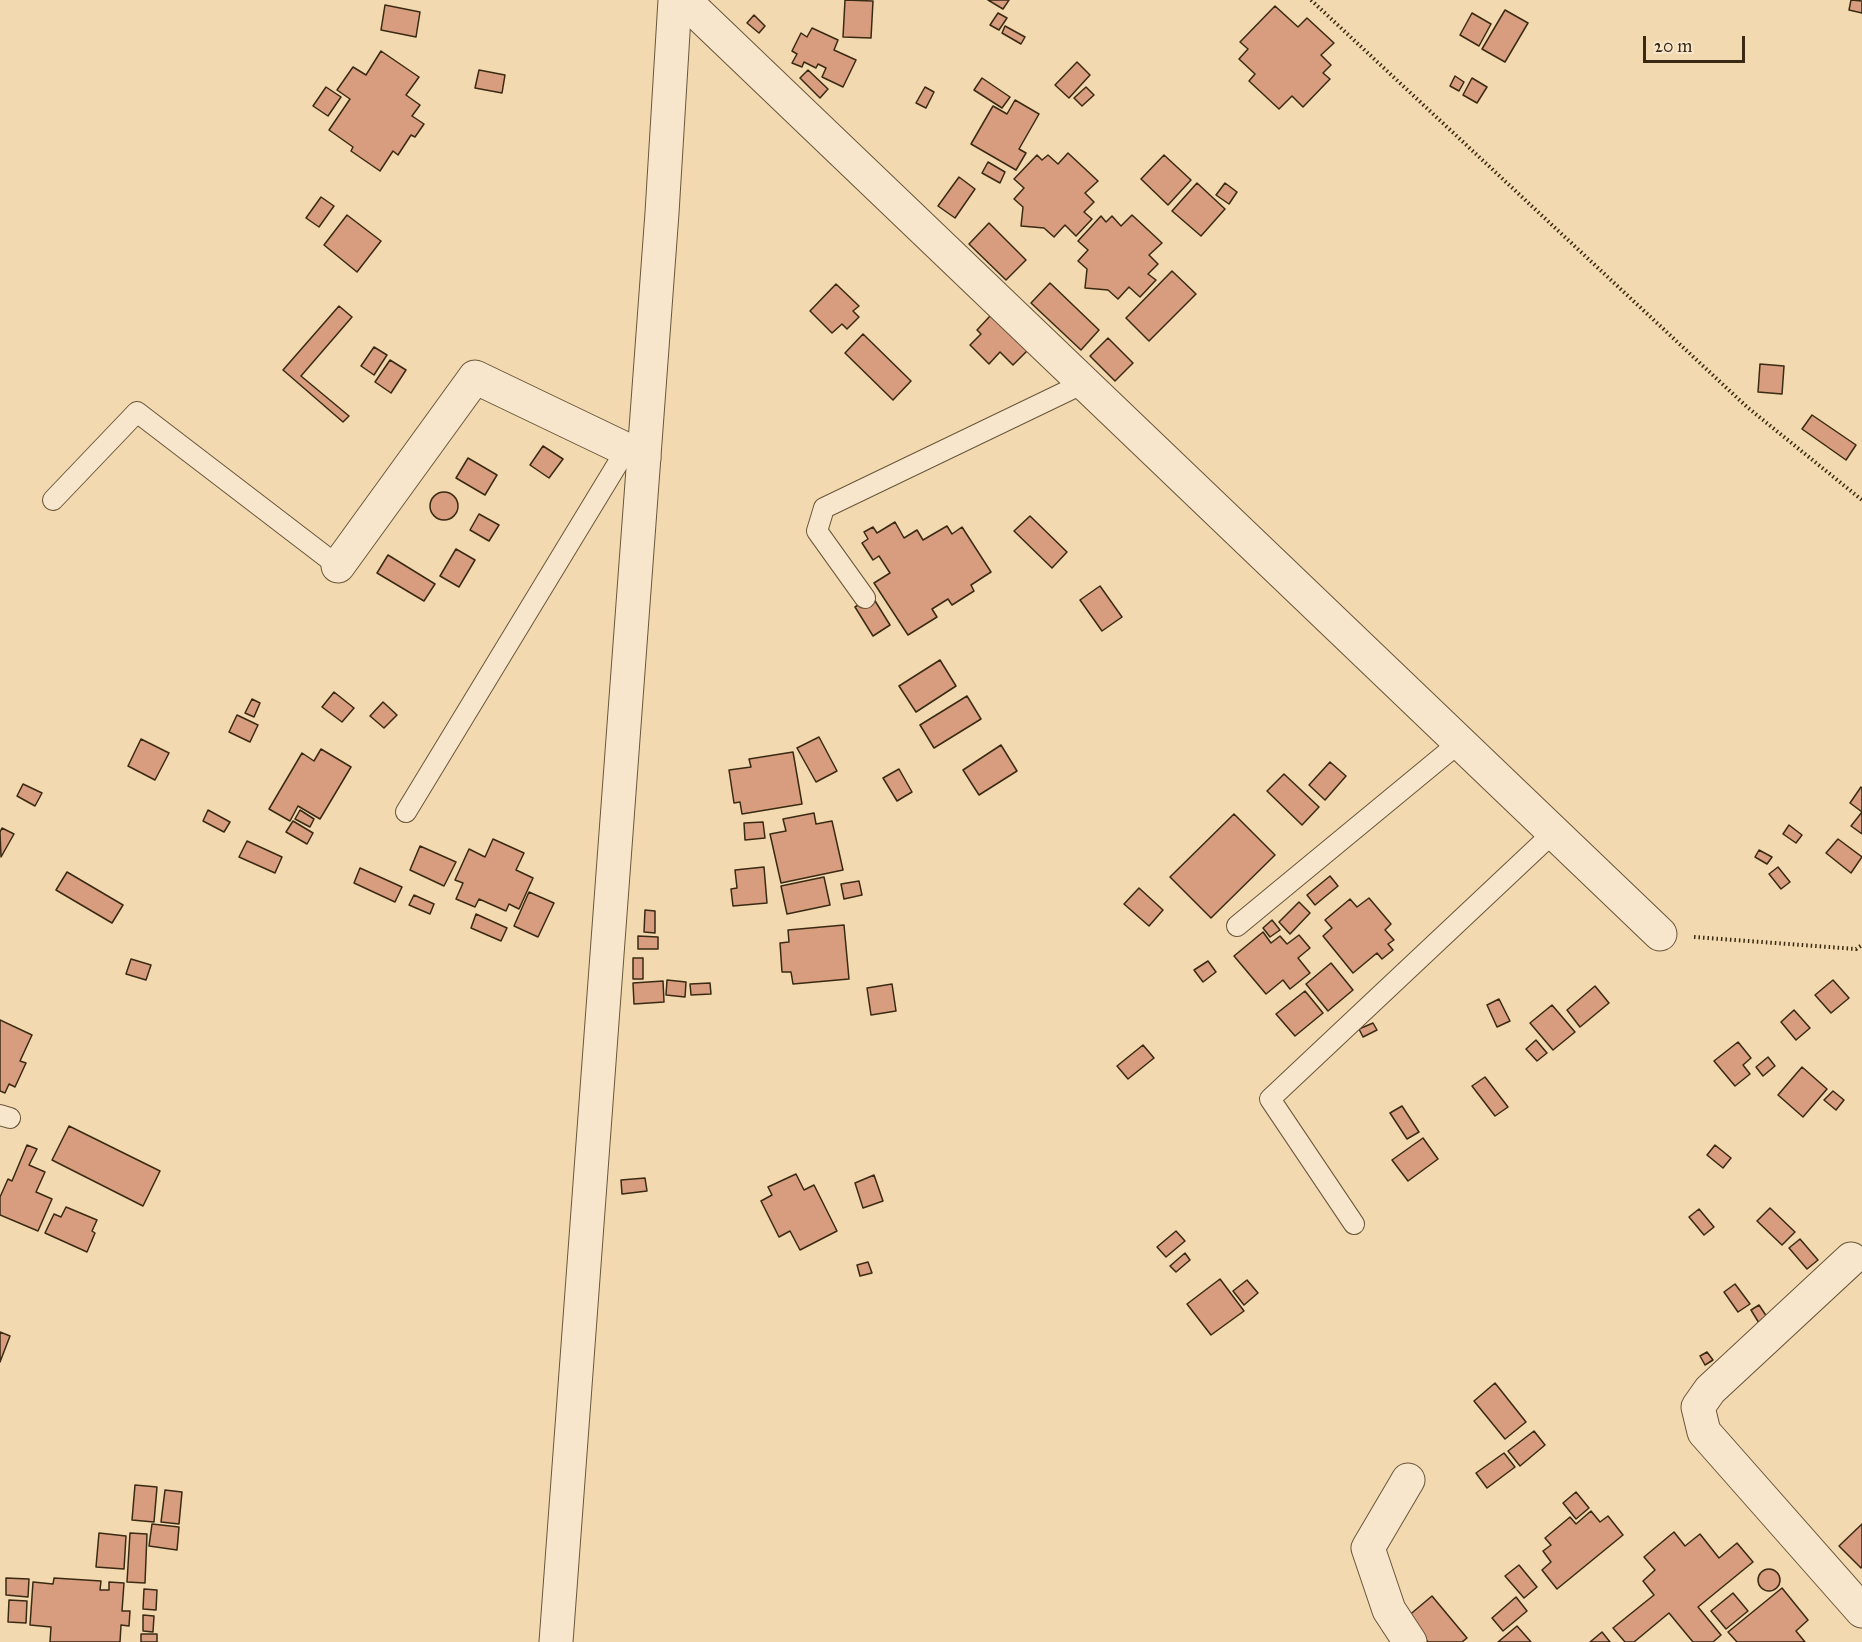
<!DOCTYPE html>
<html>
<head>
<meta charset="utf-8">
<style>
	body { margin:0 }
	#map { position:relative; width:1862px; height:1642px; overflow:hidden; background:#f2d9af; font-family:"IM FELL Great Primer",serif }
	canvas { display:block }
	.scale { position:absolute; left:1643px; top:36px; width:102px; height:27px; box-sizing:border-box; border:3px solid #3a2a14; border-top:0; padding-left:8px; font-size:18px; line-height:21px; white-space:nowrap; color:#3a2a14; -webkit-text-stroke:4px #f7e6cb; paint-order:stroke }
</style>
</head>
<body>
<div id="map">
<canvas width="1862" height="1642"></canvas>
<div class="scale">20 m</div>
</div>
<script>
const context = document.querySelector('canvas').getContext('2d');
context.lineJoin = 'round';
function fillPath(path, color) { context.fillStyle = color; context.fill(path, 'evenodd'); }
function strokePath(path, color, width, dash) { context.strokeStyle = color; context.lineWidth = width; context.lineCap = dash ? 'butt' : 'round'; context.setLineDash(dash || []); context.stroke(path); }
const building = new Path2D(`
	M845,0L873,1L871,38L843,37Z
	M988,0H1009L1003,9Z
	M1851,0L1862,1V13L1849,10Z
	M385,5L420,12L416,37L381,30Z
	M1275,6L1298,27L1307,18L1334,43L1321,55L1331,65L1323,73L1330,79L1303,107L1292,96L1279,109L1249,81L1255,74L1239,59L1248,49L1240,42Z
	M1505,10L1528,23L1505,62L1482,49Z
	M998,13L1007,18L999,30L990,25Z
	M1472,13L1491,24L1479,46L1460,35Z
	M754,15L765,26L759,33L747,23Z
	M1005,26L1025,37L1021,44L1002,33Z
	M812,28L838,40L834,50L856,60L843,87L822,77L826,68L818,64L816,68L804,62L802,67L792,63L797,54L792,51L801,33L807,37Z
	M381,51L419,77L406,95L420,105L412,116L424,124L415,137L411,135L398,155L393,151L380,171L351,151L353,147L329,130L350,99L337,90L353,67L366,75Z
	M1077,62L1090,75L1069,98L1055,85Z
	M479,70L505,75L502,93L475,88Z
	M808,70L828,89L820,98L800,78Z
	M1455,76L1464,82L1459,91L1450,86Z
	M982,78L1010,97L1002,108L974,90Z
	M1472,78L1487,87L1477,103L1463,95Z
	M326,87L341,97L328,116L313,106Z
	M925,87L934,92L926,108L916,103Z
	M1086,87L1094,95L1082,106L1074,98Z
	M1015,100L1039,114L1019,149L1026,153L1016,170L971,144L993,106L1007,114Z
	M1068,153L1098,181L1085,193L1094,202L1084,212L1092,219L1076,236L1065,225L1054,237L1044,228L1021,226L1023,207L1014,199L1024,188L1014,179L1037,155L1042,160L1048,155L1058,164Z
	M1164,155L1191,180L1168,205L1141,179Z
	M988,162L1005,172L1000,183L982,173Z
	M959,177L975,189L955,218L938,206Z
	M1197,183L1225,209L1201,236L1172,211Z
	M1225,183L1237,192L1229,204L1216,195Z
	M321,197L334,206L319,227L306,218Z
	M347,215L381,241L357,272L324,245Z
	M1132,215L1162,243L1149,255L1158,264L1148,274L1156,280L1140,297L1129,287L1118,299L1108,290L1085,288L1087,269L1078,261L1088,250L1078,241L1101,216L1106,222L1112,216L1121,226Z
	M989,223L1026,260L1006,280L969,244Z
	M1172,271L1196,294L1149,341L1126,318Z
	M1050,283L1099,330L1081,350L1031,303Z
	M836,284L859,306L853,311L859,317L847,329L842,324L832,333L810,311Z
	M339,306L352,317L301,376L349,416L343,422L283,370Z
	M991,315L1028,350L1013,365L1000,352L989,364L970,345L981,334L977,330Z
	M863,334L911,381L893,400L845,353Z
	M1108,338L1133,363L1115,381L1090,356Z
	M374,347L387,355L374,375L361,366Z
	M390,360L406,370L391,393L375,382Z
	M1760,364L1784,366L1782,394L1758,392Z
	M1812,415L1856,445L1846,460L1802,429Z
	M543,446L563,459L549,478L530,465Z
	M468,458L497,475L485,495L456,478Z
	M430 506a14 14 0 1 1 28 0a14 14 0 1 1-28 0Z
	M479,514L499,525L489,541L470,530Z
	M1030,516L1067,552L1052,568L1014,531Z
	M895,522L904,538L917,530L923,540L947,526L952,534L962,527L991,572L971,585L974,591L952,605L948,599L932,609L937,617L908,635L874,583L890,573L879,556L873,560L862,543L868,539L864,532L873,527L877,533Z
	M456,549L475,560L459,587L440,576Z
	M388,555L435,584L424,601L377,573Z
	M1100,586L1122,617L1102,631L1080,600Z
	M872,596L890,625L873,636L855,607Z
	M940,660L956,686L916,712L899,686Z
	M334,692L354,708L342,722L322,707Z
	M967,696L981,719L934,748L920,725Z
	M252,699L260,703L254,717L245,713Z
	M383,702L397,715L384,728L370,716Z
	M237,715L258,725L250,742L229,732Z
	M819,737L837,771L816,782L797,748Z
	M141,739L169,753L155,780L128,766Z
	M1001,745L1017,771L979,795L963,770Z
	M321,749L351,767L320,819L298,806L290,821L269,809L302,753L314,761Z
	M793,752L802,804L742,814L740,802L734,803L729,770L751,767L749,759Z
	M1330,762L1346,776L1325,800L1309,785Z
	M899,769L912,792L897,801L883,778Z
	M1284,774L1319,807L1302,825L1267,791Z
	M23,784L42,793L35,806L17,796Z
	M1861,787L1862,788V834L1851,826L1862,812L1850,803Z
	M208,810L230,822L224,832L203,821Z
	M300,810L314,819L310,827L295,819Z
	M814,813L816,824L832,821L843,870L781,883L770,834L786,831L783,819Z
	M1234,814L1275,855L1211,918L1170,877Z
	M293,821L313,833L307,844L286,832Z
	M763,822L765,838L745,840L744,823Z
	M1789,825L1802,835L1796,843L1783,834Z
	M2,828L14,834L1,857L0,832Z
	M493,839L524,853L516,870L533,878L519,909L509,904L506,911L479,899L475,907L456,899L463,883L455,880L469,849L485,857Z
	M1838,839L1862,857L1851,873L1826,853Z
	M247,841L282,857L275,873L239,857Z
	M420,846L456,862L444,886L410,870Z
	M1759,850L1772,857L1767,864L1755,857Z
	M764,867L767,903L733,906L731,889L737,888L735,870Z
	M1778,867L1790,882L1781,889L1769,874Z
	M360,868L402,887L395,902L354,883Z
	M67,872L123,905L112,923L56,890Z
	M1330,876L1338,886L1315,905L1307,895Z
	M824,877L830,905L787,914L781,886Z
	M859,881L862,895L844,899L841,884Z
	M1139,888L1163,910L1149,926L1124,904Z
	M529,892L554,903L538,937L514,926Z
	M414,895L434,904L430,914L409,905Z
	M1369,898L1391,924L1385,930L1394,940L1388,944L1393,950L1382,959L1377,953L1353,973L1323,936L1332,928L1325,920L1350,899L1357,907Z
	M1299,902L1310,913L1290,934L1279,922Z
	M645,910L655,911V933L644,932Z
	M476,914L507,928L501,941L471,928Z
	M1272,920L1280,930L1270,937L1263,928Z
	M844,925L849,979L793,984L791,972H782L780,943L789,942L788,930Z
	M1263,932L1271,943L1280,936L1287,944L1299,935L1310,948L1298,958L1310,973L1290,989L1283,980L1266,994L1234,956Z
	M638,936L658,937V949H638Z
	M633,958H643V979H633Z
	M131,959L151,965L146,980L126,974Z
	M1208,961L1216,972L1203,982L1194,970Z
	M1331,963L1353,990L1328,1011L1306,984Z
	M667,980L686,982L685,997L666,995Z
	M1833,980L1849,998L1831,1013L1815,995Z
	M663,981L664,1002L634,1004L633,983Z
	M710,983L711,994L691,995L690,984Z
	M892,984L896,1011L871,1015L867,988Z
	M1595,986L1609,1003L1580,1027L1567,1010Z
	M1305,991L1323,1013L1295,1036L1276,1014Z
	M1499,999L1510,1021L1497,1027L1487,1005Z
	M1552,1005L1575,1032L1553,1050L1530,1023Z
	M1794,1010L1810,1028L1796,1040L1781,1022Z
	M0,1020L32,1035L20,1061L26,1063L15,1087L9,1084L5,1093L0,1091Z
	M1373,1023L1377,1030L1363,1037L1359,1029Z
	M1536,1040L1547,1053L1537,1061L1526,1049Z
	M1738,1042L1751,1058L1743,1065L1750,1074L1735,1086L1714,1061Z
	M1143,1045L1154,1058L1128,1079L1117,1066Z
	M1768,1057L1775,1066L1763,1076L1756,1067Z
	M1802,1067L1827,1089L1803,1117L1778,1095Z
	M1485,1077L1508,1107L1495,1116L1472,1086Z
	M1833,1091L1844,1100L1836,1110L1824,1100Z
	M1402,1106L1419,1132L1407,1139L1390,1113Z
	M69,1126L160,1171L143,1206L52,1160Z
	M1423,1138L1438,1159L1408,1181L1392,1160Z
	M27,1145L37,1149L29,1165L45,1172L36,1192L52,1199L38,1231L0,1215V1197L8,1179L12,1181Z
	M1715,1145L1731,1158L1723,1168L1707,1155Z
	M796,1174L804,1190L814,1185L837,1231L800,1250L790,1231L779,1237L761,1201L772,1195L768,1187Z
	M874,1175L883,1201L863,1208L855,1183Z
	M645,1178L647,1191L622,1194L621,1180Z
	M66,1207L97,1220L92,1231L95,1233L87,1252L45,1233L54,1214L61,1217Z
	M1770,1208L1795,1232L1782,1245L1757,1221Z
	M1699,1209L1714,1227L1704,1235L1689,1217Z
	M1176,1231L1185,1241L1166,1257L1157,1247Z
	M1800,1239L1818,1260L1807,1269L1789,1248Z
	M1185,1253L1190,1260L1176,1272L1170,1266Z
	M868,1262L872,1273L860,1276L857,1265Z
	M1220,1279L1244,1311L1211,1335L1187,1304Z
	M1247,1280L1258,1293L1244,1305L1233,1291Z
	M1735,1284L1750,1304L1738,1312L1724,1292Z
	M1759,1305L1767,1317L1759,1323L1751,1310Z
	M0,1332L10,1336L0,1362Z
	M1707,1352L1713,1360L1705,1365L1700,1356Z
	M1495,1383L1526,1422L1505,1439L1474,1401Z
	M1534,1431L1545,1445L1520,1466L1508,1451Z
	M1504,1453L1515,1467L1487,1488L1476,1473Z
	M135,1485L157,1487L154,1522L132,1520Z
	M165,1490L182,1492L179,1524L161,1522Z
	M1576,1492L1589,1508L1576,1519L1563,1503Z
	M1591,1511L1600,1522L1608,1516L1623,1535L1557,1589L1542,1570L1551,1562L1543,1551L1551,1545L1545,1538L1570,1517L1576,1524Z
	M152,1524L179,1527L177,1550L149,1546Z
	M1862,1524V1566L1861,1568L1839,1546Z
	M1674,1532L1685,1546L1700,1534L1719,1558L1737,1543L1753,1562L1698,1607L1721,1635L1713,1642H1693L1669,1613L1634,1642H1625L1613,1628L1654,1595L1643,1581L1655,1570L1644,1557Z
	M99,1533L126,1536L124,1569L96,1567Z
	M130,1533L147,1534L145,1583L127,1582Z
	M1519,1565L1537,1587L1524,1598L1505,1576Z
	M1758 1580a11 11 0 1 1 22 0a11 11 0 1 1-22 0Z
	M6,1578L29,1579L28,1597L6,1595Z
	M54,1578L101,1581L100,1590H109V1582L124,1583L122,1611H130L129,1626L121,1625L120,1642H50L51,1627L30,1625L33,1582L53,1584Z
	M1782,1588L1808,1620L1796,1631L1805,1642H1737L1728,1632Z
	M144,1589L157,1590L156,1610L143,1609Z
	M1733,1593L1748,1611L1726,1629L1711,1611Z
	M1432,1596L1467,1638L1462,1642H1428L1407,1617Z
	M1516,1597L1527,1611L1503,1631L1492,1618Z
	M9,1600L27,1601L26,1623L8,1622Z
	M143,1615L154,1616L153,1632L143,1631Z
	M1517,1626L1531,1642H1498Z
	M1602,1632L1610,1642H1590Z
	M141,1634H157V1642H141Z`);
const path = new Path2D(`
	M1311,0L1747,407L1862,500
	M1694,937L1856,949L1862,945`);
const service = new Path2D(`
	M53,500L137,412L338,566
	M865,598L817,531L824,508L1084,383
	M406,812L626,450
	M1237,926L1460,742
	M0,1115L10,1118
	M1354,1224L1270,1099L1554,832`);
const minor = new Path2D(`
	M684,0L1660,934
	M338,566L475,377L644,458
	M1851,1259L1710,1390L1698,1407L1704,1432L1862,1611
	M1408,1480L1368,1548L1389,1610L1410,1642`);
const tertiary = new Path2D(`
	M556,1642L662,213L675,0`);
fillPath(building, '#d79d7e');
strokePath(building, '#3a2a14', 1.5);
strokePath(service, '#68563b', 22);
strokePath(minor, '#68563b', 35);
strokePath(tertiary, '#68563b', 35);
strokePath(path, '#3a2a14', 4, [1.5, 3]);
strokePath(service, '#f7e6cb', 20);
strokePath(minor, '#f7e6cb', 33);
strokePath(tertiary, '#f7e6cb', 33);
</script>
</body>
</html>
